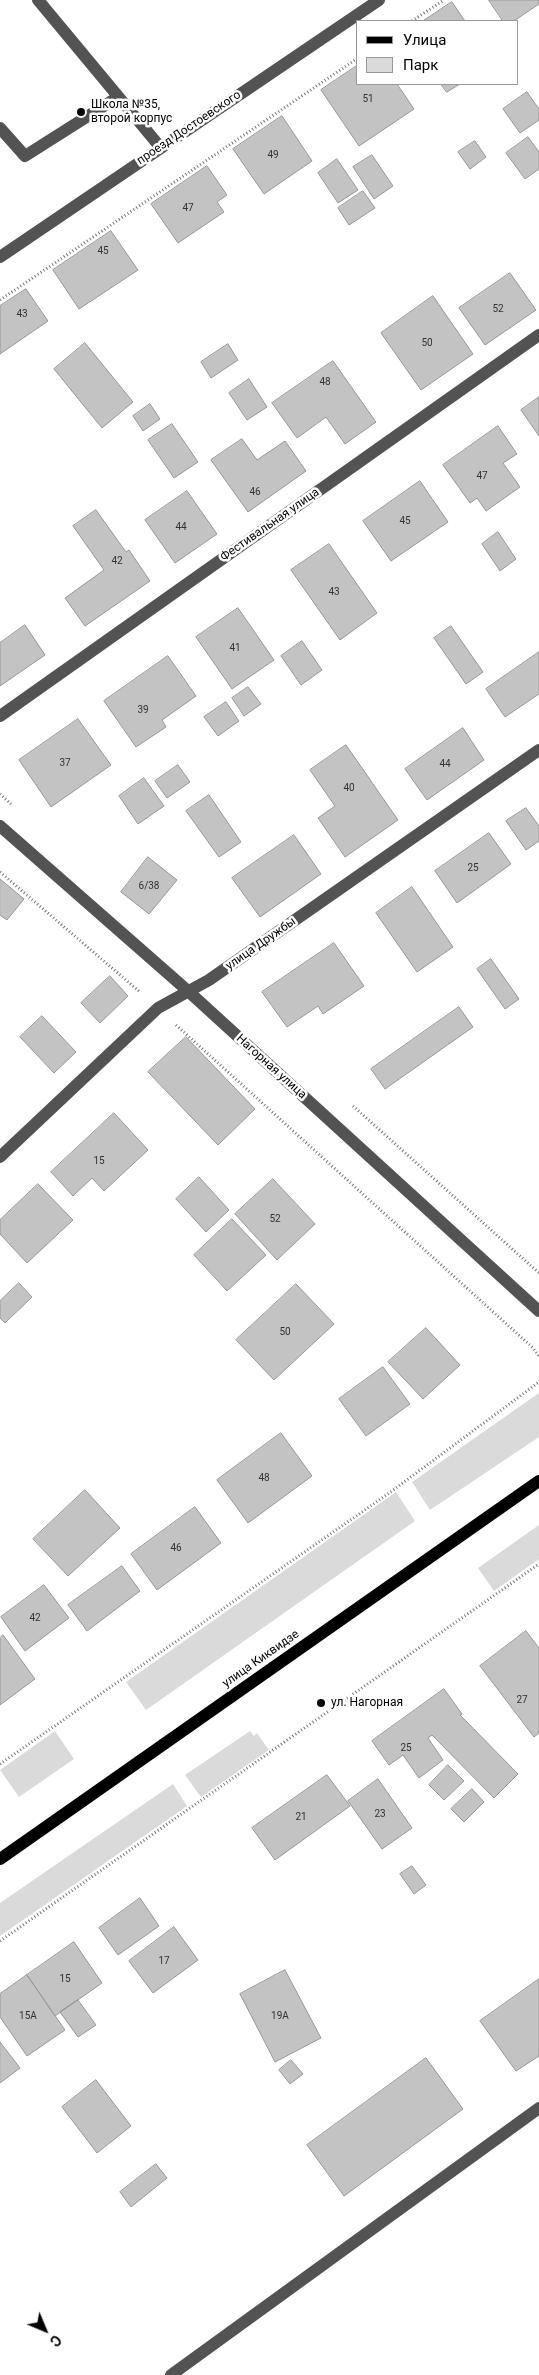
<!DOCTYPE html>
<html>
<head>
<meta charset="utf-8">
<style>
	body { margin:0 }
	#map { position:relative; width:539px; height:2375px; overflow:hidden; background:#fff; font-family:Roboto,sans-serif }
	canvas { display:block }
	.legend { position:absolute; left:356px; top:20px; width:162px; height:65px; box-sizing:border-box; background:#fff; border:1px solid #999; margin:0; padding:6px 9px; list-style:none; font-size:15px; color:#000 }
	.legend li { display:flex; align-items:center; gap:10px; height:25px }
	.legend b { width:25px; border:1px solid #999 }
	.north { position:absolute; left:20px; top:2305px; width:50px; height:50px; -webkit-text-stroke:4px #fff; paint-order:stroke; rotate:135deg; font-size:14px; font-weight:700; line-height:20px; text-align:center; color:#000 }
	.north::after { content:''; display:block; margin:auto; width:18px; height:22px; background:#000; clip-path:polygon(50% 0,100% 100%,50% 72%,0 100%) }
</style>
</head>
<body>
<div id="map">
<canvas width="539" height="2375"></canvas>
<ul class="legend">
<li><b style="height:6px;background:#000"></b>Улица</li>
<li><b style="height:14px;background:#dadada"></b>Парк</li>
</ul>
<div class="north">С</div>
</div>
<script>
const context = document.querySelector('canvas').getContext('2d');
context.lineJoin = 'round';
function fillPath(path, color) { context.fillStyle = color; context.fill(path, 'evenodd'); }
function strokePath(path, color, width, dash) { context.strokeStyle = color; context.lineWidth = width; context.lineCap = dash ? 'butt' : 'round'; context.setLineDash(dash || []); context.stroke(path); }
function label(font, color, halo, rows, align = 'center') {
  context.font = font + ' Roboto,sans-serif'; context.lineWidth = 5; context.setLineDash([]); context.textBaseline = 'middle'; context.strokeStyle = halo; context.fillStyle = color; for (const [text, x, y, turn = 0] of rows) {
    context.save(); context.translate(x, y); context.rotate((+turn || 0) * Math.PI / 180); context.textAlign = isNaN(turn) ? turn : align; if (halo) context.strokeText(text, 0, 0); context.fillText(text, 0, 0); context.restore();
  }
}
const green = new Path2D(`
	M539,1393V1437L430,1510L412,1482Z
	M396,1492L415,1521L146,1710L126,1682Z
	M539,1525V1559L494,1591L478,1568Z
	M55,1731L74,1759L19,1797L0,1770Z
	M250,1731L254,1736L257,1733L269,1750L201,1797L185,1775Z
	M173,1784L187,1806L0,1936V1903Z`);
const building = new Path2D(`
	M489,0H539V4L514,21H503Z
	M452,2L465,21H423Z
	M358,65V84H397L414,109L359,146L321,90Z
	M441,84H460L447,92Z
	M527,92L539,109V120L520,133L503,109Z
	M282,116L312,161L264,194L233,149Z
	M528,137L539,152V169L525,179L506,153Z
	M475,141L486,157L470,169L458,152Z
	M372,155L393,186L374,199L353,167Z
	M337,159L358,190L338,203L318,173Z
	M207,166L227,195L217,202L224,212L178,243L151,204Z
	M363,191L375,208L349,225L338,208Z
	M111,231L138,270L79,309L53,270Z
	M510,273L536,310L485,345L459,308Z
	M26,289L48,321L0,354V306Z
	M433,296L473,354L421,390L381,333Z
	M85,343L133,402L102,428L54,369Z
	M228,344L238,360L211,378L201,362Z
	M333,361L376,422L345,444L326,417L297,438L272,403Z
	M249,379L267,407L247,420L229,393Z
	M539,397V436L521,410Z
	M150,404L160,419L143,431L133,416Z
	M172,424L198,462L174,478L148,440Z
	M498,426L517,454L503,463L520,487L486,511L477,498L470,503L443,465Z
	M242,439L257,460L285,441L306,471L248,512L211,460Z
	M420,481L448,522L391,561L363,521Z
	M187,491L217,534L175,563L145,520Z
	M96,510L126,552L129,550L150,581L85,626L65,598L104,570L73,526Z
	M498,532L516,559L500,571L482,544Z
	M329,544L377,613L340,640L291,570Z
	M238,608L274,660L232,689L196,637Z
	M25,625L45,655L0,686V643Z
	M451,626L483,672L466,684L434,638Z
	M302,641L322,670L301,685L281,656Z
	M539,652V694L505,717L486,689Z
	M168,656L196,696L162,720L166,727L136,747L104,701Z
	M248,687L261,704L244,716L232,698Z
	M226,702L239,721L218,736L204,717Z
	M78,719L111,765L51,807L19,760Z
	M463,728L484,760L427,800L405,769Z
	M346,745L398,820L345,857L318,818L335,806L310,770Z
	M178,765L190,782L167,798L155,781Z
	M144,778L164,806L138,824L119,796Z
	M209,795L241,842L219,857L186,811Z
	M526,808L539,826V841L526,850L506,821Z
	M489,833L511,864L457,903L435,871Z
	M294,835L321,874L260,917L232,878Z
	M148,857L177,880L149,914L121,892Z
	M0,879L24,899L7,920L0,915Z
	M412,887L453,947L417,972L376,913Z
	M334,943L364,986L323,1014L318,1006L287,1027L262,992Z
	M491,959L519,999L505,1009L477,969Z
	M110,976L128,996L100,1023L81,1003Z
	M459,1007L473,1027L385,1089L371,1069Z
	M42,1016L76,1052L54,1073L20,1037Z
	M186,1037L255,1109L218,1145L148,1072Z
	M114,1113L148,1150L104,1191L92,1178L73,1196L51,1172Z
	M199,1177L229,1210L206,1232L176,1199Z
	M273,1179L315,1224L277,1260L235,1214Z
	M38,1184L73,1220L27,1263L0,1234V1220Z
	M232,1219L266,1255L227,1291L194,1255Z
	M19,1283L32,1297L5,1323L0,1318V1301Z
	M296,1284L334,1324L274,1380L236,1340Z
	M426,1328L460,1365L423,1399L388,1362Z
	M383,1367L410,1404L366,1436L339,1399Z
	M281,1433L312,1476L248,1523L217,1480Z
	M85,1490L120,1528L68,1576L33,1539Z
	M195,1507L221,1543L157,1590L131,1554Z
	M122,1566L140,1591L87,1631L68,1605Z
	M44,1585L69,1618L25,1651L1,1617Z
	M526,1631L539,1648V1733L534,1737L480,1666Z
	M3,1635L35,1679L0,1705V1638Z
	M444,1689L462,1714L460,1715L518,1774L494,1798L432,1735L428,1738L443,1760L419,1778L403,1755L389,1765L372,1741Z
	M448,1765L464,1781L444,1800L429,1785Z
	M327,1775L350,1806L275,1860L252,1828Z
	M378,1779L412,1828L382,1849L348,1801Z
	M472,1789L484,1802L464,1822L451,1809Z
	M412,1866L426,1885L414,1894L400,1874Z
	M140,1898L159,1926L118,1955L99,1928Z
	M174,1927L198,1960L153,1993L129,1961Z
	M74,1942L102,1983L55,2016L27,1975Z
	M285,1970L321,2038L275,2062L240,1994Z
	M27,1975L65,2030L27,2056L0,2017V1994Z
	M539,1979V2056L516,2071L480,2021Z
	M78,2000L96,2025L78,2037L60,2012Z
	M0,2042L20,2068L0,2083Z
	M426,2058L463,2109L344,2196L307,2145Z
	M291,2060L303,2074L290,2084L279,2070Z
	M96,2080L131,2126L97,2153L62,2107Z
	M156,2164L167,2178L131,2207L120,2192Z`);
const path = new Path2D(`
	M412,21L444,0
	M0,300L358,58
	M0,794L11,804
	M0,872L140,992
	M176,1025L532,1347L539,1356
	M353,1106L539,1273
	M0,1764L392,1491L539,1382
	M0,1941L539,1564`);
const minor = new Path2D(`
	M38,0L161,148
	M0,128L25,156L118,97
	M0,257L379,0
	M0,716L539,335
	M0,826L188,991L539,1311
	M0,1157L158,1008L209,980L539,750
	M171,2375L539,2108`);
const major = new Path2D(`
	M0,1859L539,1481`);
const markers = [
	[81,112,5,"#000"],
	[321,1703,5,"#000"]
];
const numberNames = [
	["51",368,99],
	["49",273,155],
	["47",188,208],
	["45",103,251],
	["52",498,309],
	["43",22,314],
	["50",427,343],
	["48",325,382],
	["47",482,476],
	["46",255,492],
	["45",405,521],
	["44",181,527],
	["42",117,561],
	["43",334,592],
	["41",235,648],
	["39",143,710],
	["37",65,763],
	["44",445,764],
	["40",349,788],
	["25",473,868],
	["6/38",149,886],
	["15",99,1161],
	["52",275,1219],
	["50",285,1332],
	["48",264,1478],
	["46",176,1548],
	["42",35,1618],
	["27",522,1700],
	["25",406,1748],
	["23",380,1814],
	["21",301,1817],
	["17",164,1961],
	["15",65,1979],
	["15А",28,2016],
	["19А",280,2016]
];
const poiNames = [
	["Школа №35,",91,105],
	["второй корпус",91,119],
	["ул. Нагорная",331,1703]
];
const streetNames = [
	["проезд Достоевского",189,128,-34],
	["Фестивальная улица",270,525,-35],
	["улица Дружбы",261,944,-35],
	["Нагорная улица",271,1067,42],
	["улица Киквидзе",261,1659,-35]
];
fillPath(green, '#dadada');
fillPath(building, '#c3c3c3');
strokePath(building, '#979797', 1);
strokePath(path, '#757575', 3, [1, 2.5]);
strokePath(minor, '#535353', 12);
strokePath(major, '#000', 12);
for (const [x, y, r, color] of markers) { const dot = new Path2D(); dot.arc(x, y, r, 0, 2 * Math.PI); context.fillStyle = color; context.fill(dot); strokePath(dot, '#fff', 2); }
label('10px', '#313131', null, numberNames);
label('12px', '#000', '#fff', poiNames, 'left');
label('12px', '#000', '#fff', streetNames);
</script>
</body>
</html>
